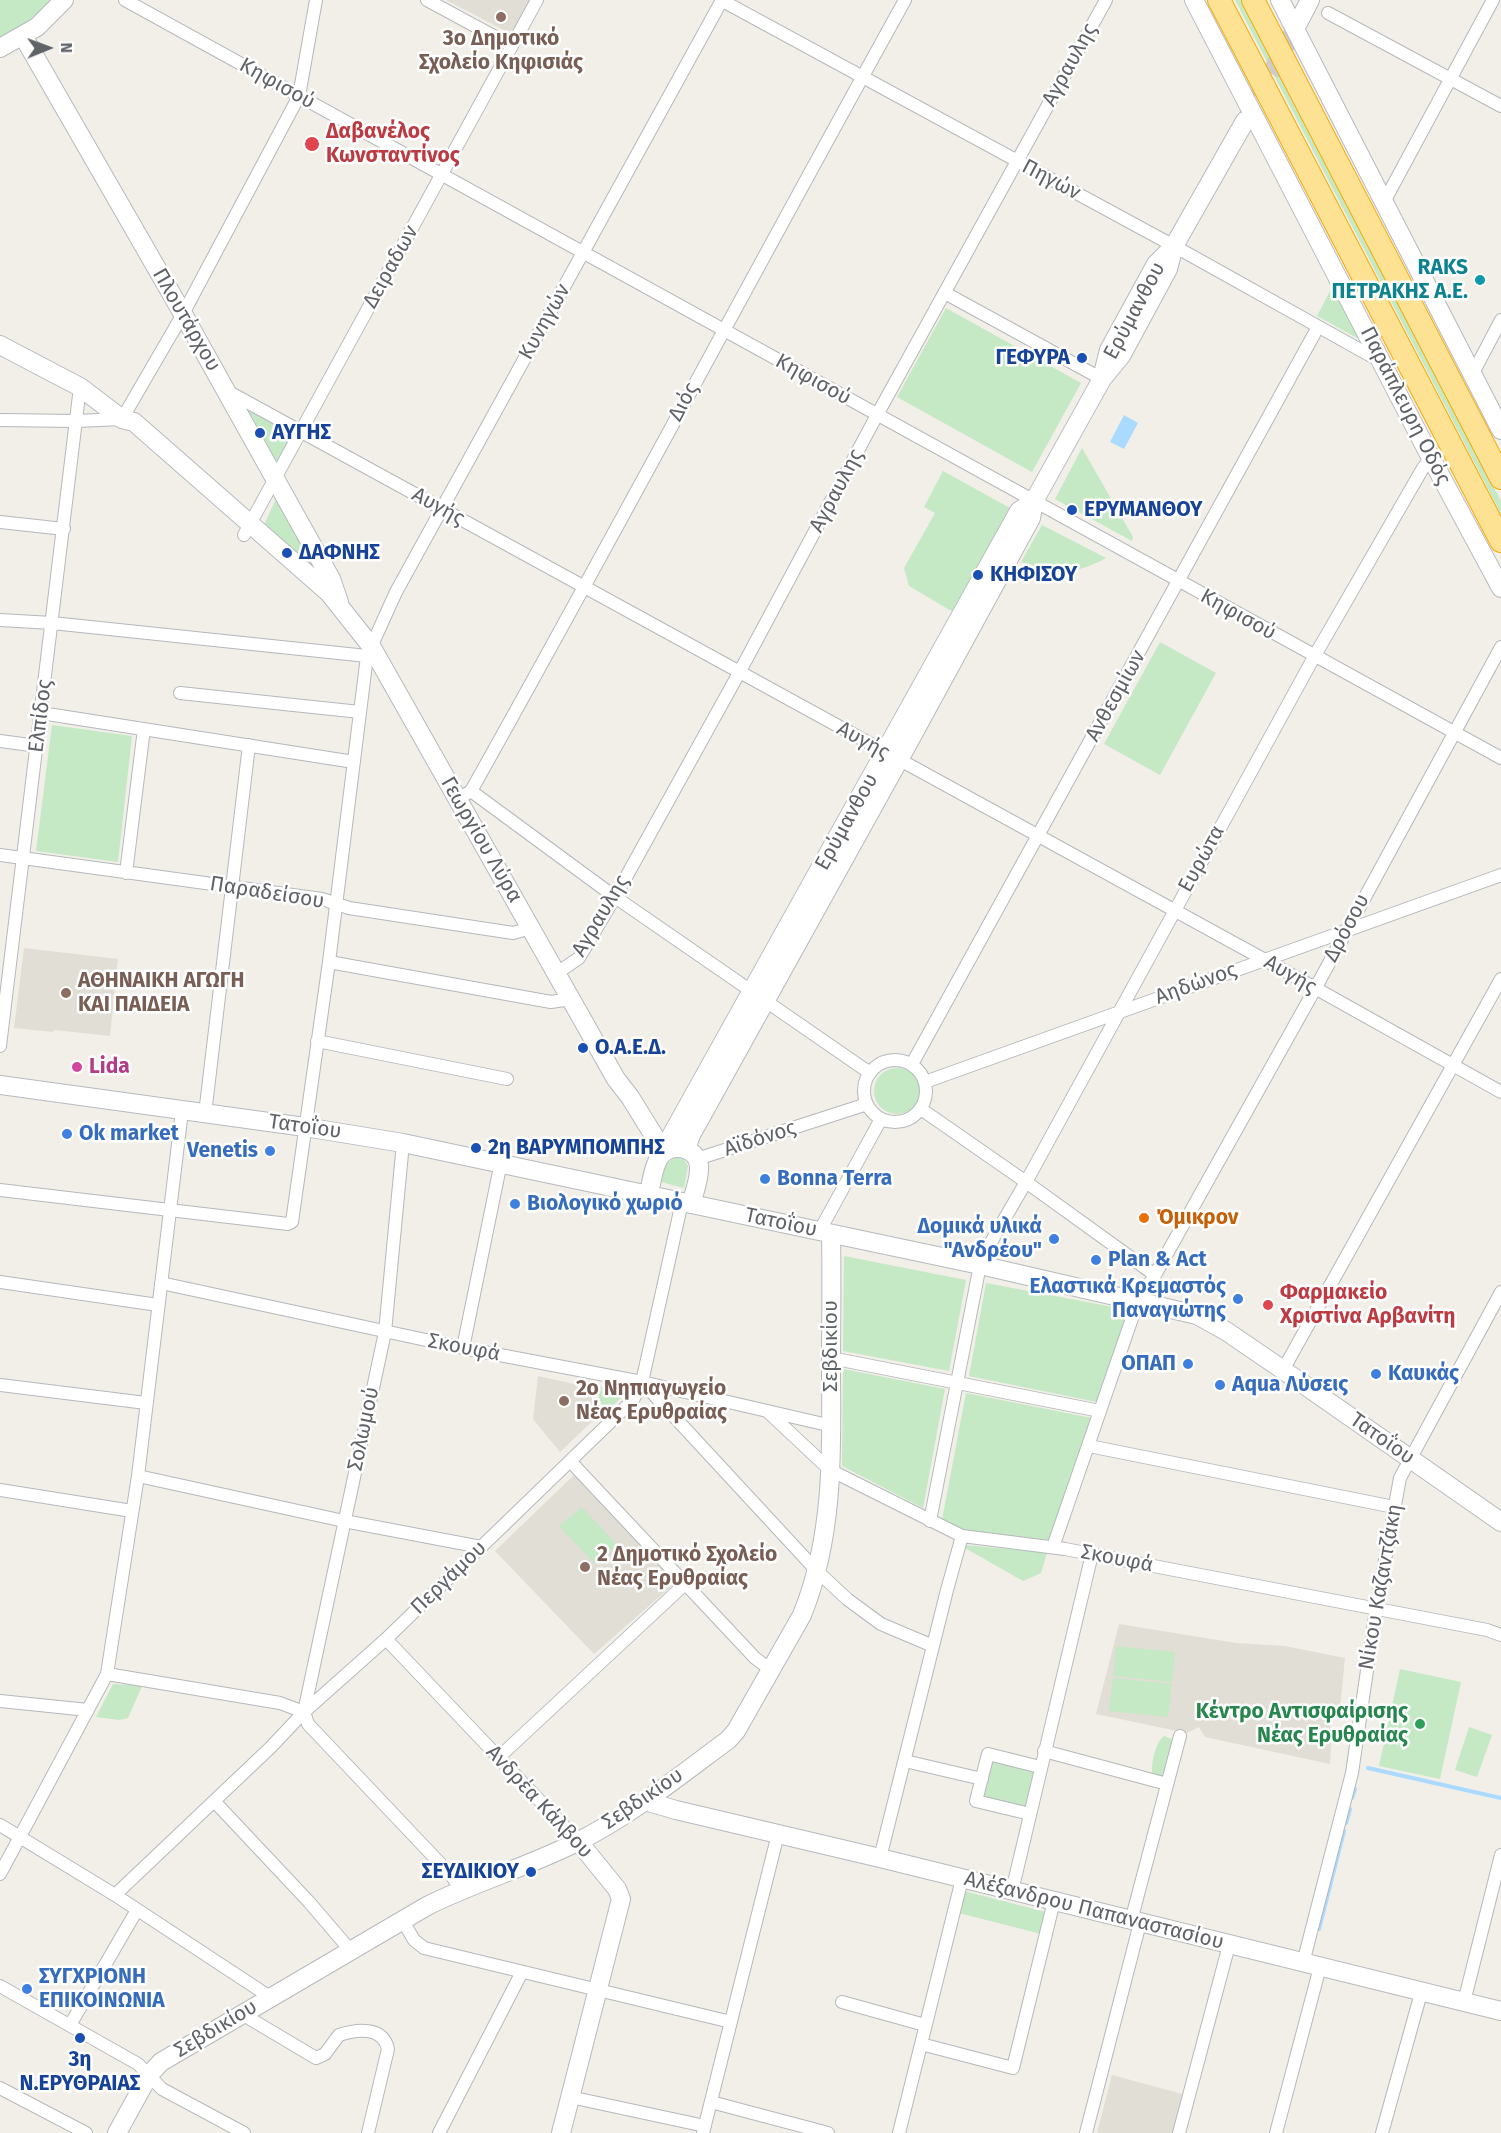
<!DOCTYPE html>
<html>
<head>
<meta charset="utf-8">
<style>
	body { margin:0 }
	#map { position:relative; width:1501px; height:2133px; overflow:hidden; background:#f1efe8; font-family:"Fira Sans",sans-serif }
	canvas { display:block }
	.north { position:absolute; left:18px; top:18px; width:60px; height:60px; -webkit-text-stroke:4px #fff; paint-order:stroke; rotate:89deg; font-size:16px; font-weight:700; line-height:24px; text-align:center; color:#5f6368 }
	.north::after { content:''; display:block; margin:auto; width:21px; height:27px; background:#5f6368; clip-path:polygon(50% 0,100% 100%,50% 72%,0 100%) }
</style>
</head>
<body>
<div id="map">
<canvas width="1501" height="2133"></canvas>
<div class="north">N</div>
</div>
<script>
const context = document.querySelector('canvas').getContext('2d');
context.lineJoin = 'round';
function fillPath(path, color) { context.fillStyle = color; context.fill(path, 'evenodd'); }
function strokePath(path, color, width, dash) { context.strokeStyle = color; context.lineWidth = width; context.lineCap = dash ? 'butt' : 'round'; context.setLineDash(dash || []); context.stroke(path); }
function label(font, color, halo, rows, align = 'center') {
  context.font = font + ' "Fira Sans",sans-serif'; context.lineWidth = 5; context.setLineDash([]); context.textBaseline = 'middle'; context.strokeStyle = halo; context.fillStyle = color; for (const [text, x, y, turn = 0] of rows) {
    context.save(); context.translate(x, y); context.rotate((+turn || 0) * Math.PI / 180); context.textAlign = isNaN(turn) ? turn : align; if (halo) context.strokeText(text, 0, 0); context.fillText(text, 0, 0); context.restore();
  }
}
const education = new Path2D(`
	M446,0H533L513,35Z
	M24,948L118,959L110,1036L54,1030L53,1032L14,1028Z
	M538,1376L588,1387L599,1415L560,1452L533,1419Z
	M574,1475L675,1583L594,1654L495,1551Z
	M1119,1624L1236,1643L1285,1646L1345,1658L1340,1708L1325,1722L1332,1729L1330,1764L1205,1737L1199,1727L1187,1733L1096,1714Z
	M1112,2075L1186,2095L1176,2133H1097Z`);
const green = new Path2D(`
	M0,0H51L48,5L14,32L0,38Z
	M1235,0H1242L1501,501V514Z
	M1332,287L1359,339L1317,316Z
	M946,308L1081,383L1032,472L897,397Z
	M246,406L299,432L278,464Z
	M1082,448L1133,537L1132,541L1055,499Z
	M943,471L1010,508L953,612L909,586L904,568L935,513L924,507Z
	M276,499L317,571L264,525Z
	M1042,525L1106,558C1074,576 1055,573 1021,562Z
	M1160,642L1216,673L1160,775L1104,744Z
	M52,725L132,736L118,862L36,851Z
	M874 1091a23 23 0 1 1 46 0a23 23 0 1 1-46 0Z
	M675,1157L684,1159L688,1166L684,1188L661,1182L666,1164Z
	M844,1256L966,1280L949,1371L843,1351Z
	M986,1283L1129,1310L1097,1402L969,1376Z
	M843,1369L945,1389L923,1508L842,1466Z
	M594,1385L618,1391L621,1398L605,1412Z
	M966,1393L1092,1418L1049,1540L964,1531L942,1520Z
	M582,1507L617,1545L595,1564L559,1526Z
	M966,1545L1047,1553L1041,1573L1023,1581L965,1548Z
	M1116,1646L1175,1652L1172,1682L1113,1676Z
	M1400,1669L1461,1682L1440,1779L1379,1766Z
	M1113,1678L1172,1684L1168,1717L1109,1711Z
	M113,1684L142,1686L128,1718L119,1720L96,1717Z
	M1469,1727L1492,1735L1477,1777L1455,1770Z
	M1164,1736L1174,1740L1164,1778L1153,1777C1150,1766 1155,1743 1164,1736Z
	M990,1758L1034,1769L1025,1809L980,1799Z
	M964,1891L1046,1912L1041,1934L959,1913Z`);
const water = new Path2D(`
	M1124,415L1138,423L1124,449L1110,442Z`);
const stream = new Path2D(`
	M1368,1768L1501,1798
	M1352,1798L1355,1789
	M1346,1823L1350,1809
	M1319,1929L1344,1831`);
const secondaryTunnel = new Path2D(`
	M1245,121L1298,23`);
const street = new Path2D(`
	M125,0L1501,758
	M427,0L512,46
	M721,0L1174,246L1380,361
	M1328,13L1501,106
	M1384,202L1493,0
	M945,293L1102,379
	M1472,375L1501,320
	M227,391L1265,960L1501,1092
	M0,420L77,421L122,419L183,314L299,96L316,0
	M0,522L64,529
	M244,535L537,0
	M0,620L52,623L367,656
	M180,693L360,712
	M41,713L354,762
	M0,741L37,746
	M471,791L615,897L870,1073
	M458,799L471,791C618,529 759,263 905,0
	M0,855L322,899L349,908L513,933L531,928
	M126,873L144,729
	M329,962L551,1002L571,999
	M557,973L579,958L615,897L739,673L877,415L1106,0
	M317,1041L507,1079
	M0,1046L80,387
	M864 1091a31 31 0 1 1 62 0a31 31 0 1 1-62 0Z
	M912,1064L1318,327
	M925,1082L1501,875
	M921,1109L1026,1182L1155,1275
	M205,1114L249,745
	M403,1143L385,1332L304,1712L308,1724L452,1876L460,1889
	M697,1159L867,1104
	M0,1190L288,1224L292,1222L329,962L367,656L396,592L722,0
	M819,1232L881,1119
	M0,1282L158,1305
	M161,1283L463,1348L642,1382L832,1426
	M463,1348L501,1162
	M831,1358L1100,1411
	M1283,1370L1501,979
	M643,1383L816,1570L847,1599L881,1624L933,1646
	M0,1385L146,1403
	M767,1411L830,1470L962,1536L1065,1549L1487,1630L1501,1635
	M1089,1446L1394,1507
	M571,1462L755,1658L771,1670
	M138,1476L344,1521L481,1547
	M0,1490L132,1511
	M930,1521L980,1265L987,1249L1026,1182L1314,657L1423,468L1431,458
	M1053,1547L1138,1301L1155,1275L1315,989L1501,647
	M386,1639L578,1841
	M107,1674L280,1703L304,1712
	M0,1701L88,1710
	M1044,1751L1167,1784
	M498,1758L685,1584
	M905,1761L982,1779
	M214,1801L309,1902L351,1951
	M1030,1814L976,1801L988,1754L1040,1767
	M0,1825L115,1895L270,1997
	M880,1858L947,1590L962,1536
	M0,1874L107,1674L138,1476L182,1111
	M1012,1891L1092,1554
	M115,1895L271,1747L304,1712L386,1639L633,1400L642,1382L682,1202
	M403,1921L414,1940L424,1948L731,2022
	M1131,1921L1180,1736
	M1303,1963L1352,1773L1376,1609L1400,1478L1501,1292
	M0,1986L138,2064L162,2089L244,2133
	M842,2002L925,2025
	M1464,2002L1501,1855
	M242,2014L316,2058L325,2054L339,2035C357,2029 383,2026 388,2049L368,2133
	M70,2025L137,1910
	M921,2044L1013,2068L1054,1901
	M0,2088L86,2133
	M570,2097L705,2126
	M711,2102L828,2133
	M439,2133L522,1972
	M703,2133L778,1834
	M899,2133L962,1879
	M1086,2133L1140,1923
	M1179,2133L1229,1945
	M1276,2133L1320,1967
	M1382,2133L1421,1993`);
const secondary = new Path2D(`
	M1194,0L1431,458L1501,588
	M1280,0L1501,430
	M1298,23L1310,0
	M23,36L183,314L331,579L339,602
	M0,48L37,27L64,0
	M0,345L80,387L122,419L134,422L329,593L371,646L616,1079L630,1097L656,1139L669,1149
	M1103,374L1109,350L1156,264L1173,247
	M0,1085L305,1127L403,1143L980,1265L1197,1315L1226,1331L1283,1370L1501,1522
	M669,1149L671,1136L1019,511L1034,501
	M686,1149L691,1135L899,760L1031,518L1034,501L1102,379L1121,356L1168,269L1174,246L1245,121
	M649,1195C651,1183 653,1168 659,1158C669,1142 697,1146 699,1166C700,1178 694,1193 691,1204
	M645,1801L676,1810L880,1858L1501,2011
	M117,2133L149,2075L161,2062L427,1906C475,1882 527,1867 575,1843C630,1816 679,1776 728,1740L736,1731L802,1615C833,1539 832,1456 831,1376C831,1329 832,1281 831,1234
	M561,2133L621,1899L617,1889L578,1841`);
const highway = new Path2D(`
	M1219,0L1501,541
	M1253,0L1501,478`);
const markers = [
	[501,17,6,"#8d6e63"],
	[312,144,8,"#e0444e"],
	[1480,280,6,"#0f9aa8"],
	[1082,358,6,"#1a4fb4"],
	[260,433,6,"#1a4fb4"],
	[1072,510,6,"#1a4fb4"],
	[287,553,6,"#1a4fb4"],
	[978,575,6,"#1a4fb4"],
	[66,993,6,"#8d6e63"],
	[583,1048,6,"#1a4fb4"],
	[77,1067,6,"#d1479c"],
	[67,1134,6,"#3f7fe0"],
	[476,1148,6,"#1a4fb4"],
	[270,1151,6,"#3f7fe0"],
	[765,1179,6,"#3f7fe0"],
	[515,1204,6,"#3f7fe0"],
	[1144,1218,6,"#e8710a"],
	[1054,1239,6,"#3f7fe0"],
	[1096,1260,6,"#3f7fe0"],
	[1238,1299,6,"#3f7fe0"],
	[1268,1305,6,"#e0444e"],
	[1188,1364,6,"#3f7fe0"],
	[1376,1374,6,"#3f7fe0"],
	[1220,1385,6,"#3f7fe0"],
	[564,1401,6,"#8d6e63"],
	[585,1567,6,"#8d6e63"],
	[1420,1724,6,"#2e9e5b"],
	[531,1872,6,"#1a4fb4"],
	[27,1989,6,"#3f7fe0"],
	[80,2038,6,"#1a4fb4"]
];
const educationNames = [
	["3ο Δημοτικό",501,39,"center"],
	["Σχολείο Κηφισιάς",501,63,"center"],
	["ΑΘΗΝΑΙΚΗ ΑΓΩΓΗ",78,981],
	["ΚΑΙ ΠΑΙΔΕΙΑ",78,1005],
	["2ο Νηπιαγωγείο",576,1389],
	["Νέας Ερυθραίας",576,1413],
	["2 Δημοτικό Σχολείο",597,1555],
	["Νέας Ερυθραίας",597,1579]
];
const streetNames = [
	["Αγραυλης",1070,65,-61],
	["Κηφισού",277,84,29],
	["Πηγών",1051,180,28],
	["Δειραδων",391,267,-61],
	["Ερύμανθου",1135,311,-62],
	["Πλουτάρχου",186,320,60],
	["Κυνηγών",545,322,-61],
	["Κηφισού",813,380,29],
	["Διός",684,402,-62],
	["Παράπλευρη Οδός",1405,406,63],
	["Αγραυλης",837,491,-62],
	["Αυγής",438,507,29],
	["Κηφισού",1238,615,29],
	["Ανθεσμίων",1116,696,-61],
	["Ελπίδος",41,716,-83],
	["Αυγής",863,741,29],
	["Ερύμανθου",847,822,-61],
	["Γεωργίου Λύρα",481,840,60],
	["Ευρώτα",1202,859,-61],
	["Παραδείσου",267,893,9],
	["Αγραυλης",601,916,-59],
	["Δρόσου",1347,928,-62],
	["Αυγής",1290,975,30],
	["Αηδώνος",1196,984,-20],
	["Τατοΐου",305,1127,8],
	["Αϊδόνος",760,1139,-18],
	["Τατοΐου",781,1223,12],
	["Σεβδικίου",831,1346,-90],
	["Σκουφά",464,1348,11],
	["Σολωμού",364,1429,-78],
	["Τατοΐου",1382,1439,35],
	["Σκουφά",1117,1559,11],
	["Περγάμου",449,1578,-44],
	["Νίκου Καζαντζάκη",1381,1587,-80],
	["Σεβδικίου",643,1799,-34],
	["Ανδρέα Κάλβου",539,1802,47],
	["Αλέξανδρου Παπαναστασίου",1094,1911,14],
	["Σεβδικίου",216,2029,-31]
];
const healthNames = [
	["Δαβανέλος",326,132],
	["Κωνσταντίνος",326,156],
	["Φαρμακείο",1280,1293],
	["Χριστίνα Αρβανίτη",1280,1317]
];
const cultureNames = [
	["RAKS",1468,268],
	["ΠΕΤΡΑΚΗΣ Α.Ε.",1468,292]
];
const transitNames = [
	["ΓΕΦΥΡΑ",1070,358,"right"],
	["ΑΥΓΗΣ",272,433],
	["ΕΡΥΜΑΝΘΟΥ",1084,510],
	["ΔΑΦΝΗΣ",299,553],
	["ΚΗΦΙΣΟΥ",990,575],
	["Ο.Α.Ε.Δ.",595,1048],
	["2η ΒΑΡΥΜΠΟΜΠΗΣ",488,1148],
	["ΣΕΥΔΙΚΙΟΥ",519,1872,"right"],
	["3η",80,2060,"center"],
	["Ν.ΕΡΥΘΡΑΙΑΣ",80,2084,"center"]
];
const hotelNames = [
	["Lida",89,1067]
];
const shopNames = [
	["Ok market",79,1134],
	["Venetis",258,1151,"right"],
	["Bonna Terra",777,1179],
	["Βιολογικό χωριό",527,1204],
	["Δομικά υλικά",1042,1227,"right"],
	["\"Ανδρέου\"",1042,1251,"right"],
	["Plan & Act",1108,1260],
	["Ελαστικά Κρεμαστός",1226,1287,"right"],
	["Παναγιώτης",1226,1311,"right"],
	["ΟΠΑΠ",1176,1364,"right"],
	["Καυκάς",1388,1374],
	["Aqua Λύσεις",1232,1385],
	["ΣΥΓΧΡΙΟΝΗ",39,1977],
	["ΕΠΙΚΟΙΝΩΝΙΑ",39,2001]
];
const foodNames = [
	["Όμικρον",1156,1218]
];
const leisureNames = [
	["Κέντρο Αντισφαίρισης",1408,1712],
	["Νέας Ερυθραίας",1408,1736]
];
fillPath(education, '#e1ded6');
fillPath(green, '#c5e8c5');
fillPath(water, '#aadaff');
strokePath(stream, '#aadaff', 4);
strokePath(secondaryTunnel, '#ccccc8', 18, [18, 9]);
strokePath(street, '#b5b8bc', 14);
strokePath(secondary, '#b6babf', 20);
strokePath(highway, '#f9ab00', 24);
strokePath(street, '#fff', 12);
strokePath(secondary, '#fff', 18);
strokePath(highway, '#fde293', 22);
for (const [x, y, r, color] of markers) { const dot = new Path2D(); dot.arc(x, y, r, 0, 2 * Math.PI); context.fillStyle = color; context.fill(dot); strokePath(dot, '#fff', 2); }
label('bold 21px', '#785e54', '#fff', educationNames, 'left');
label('21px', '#5f6368', '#fff', streetNames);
label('bold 21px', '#be3a42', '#fff', healthNames, 'left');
label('bold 21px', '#0d838f', '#fff', cultureNames, 'right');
label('bold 21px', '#164399', '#fff', transitNames, 'left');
label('bold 21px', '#b23c85', '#fff', hotelNames, 'left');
label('bold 21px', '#366cbe', '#fff', shopNames, 'left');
label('bold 21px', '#c56008', '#fff', foodNames, 'left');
label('bold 21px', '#27864d', '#fff', leisureNames, 'right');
</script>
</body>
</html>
